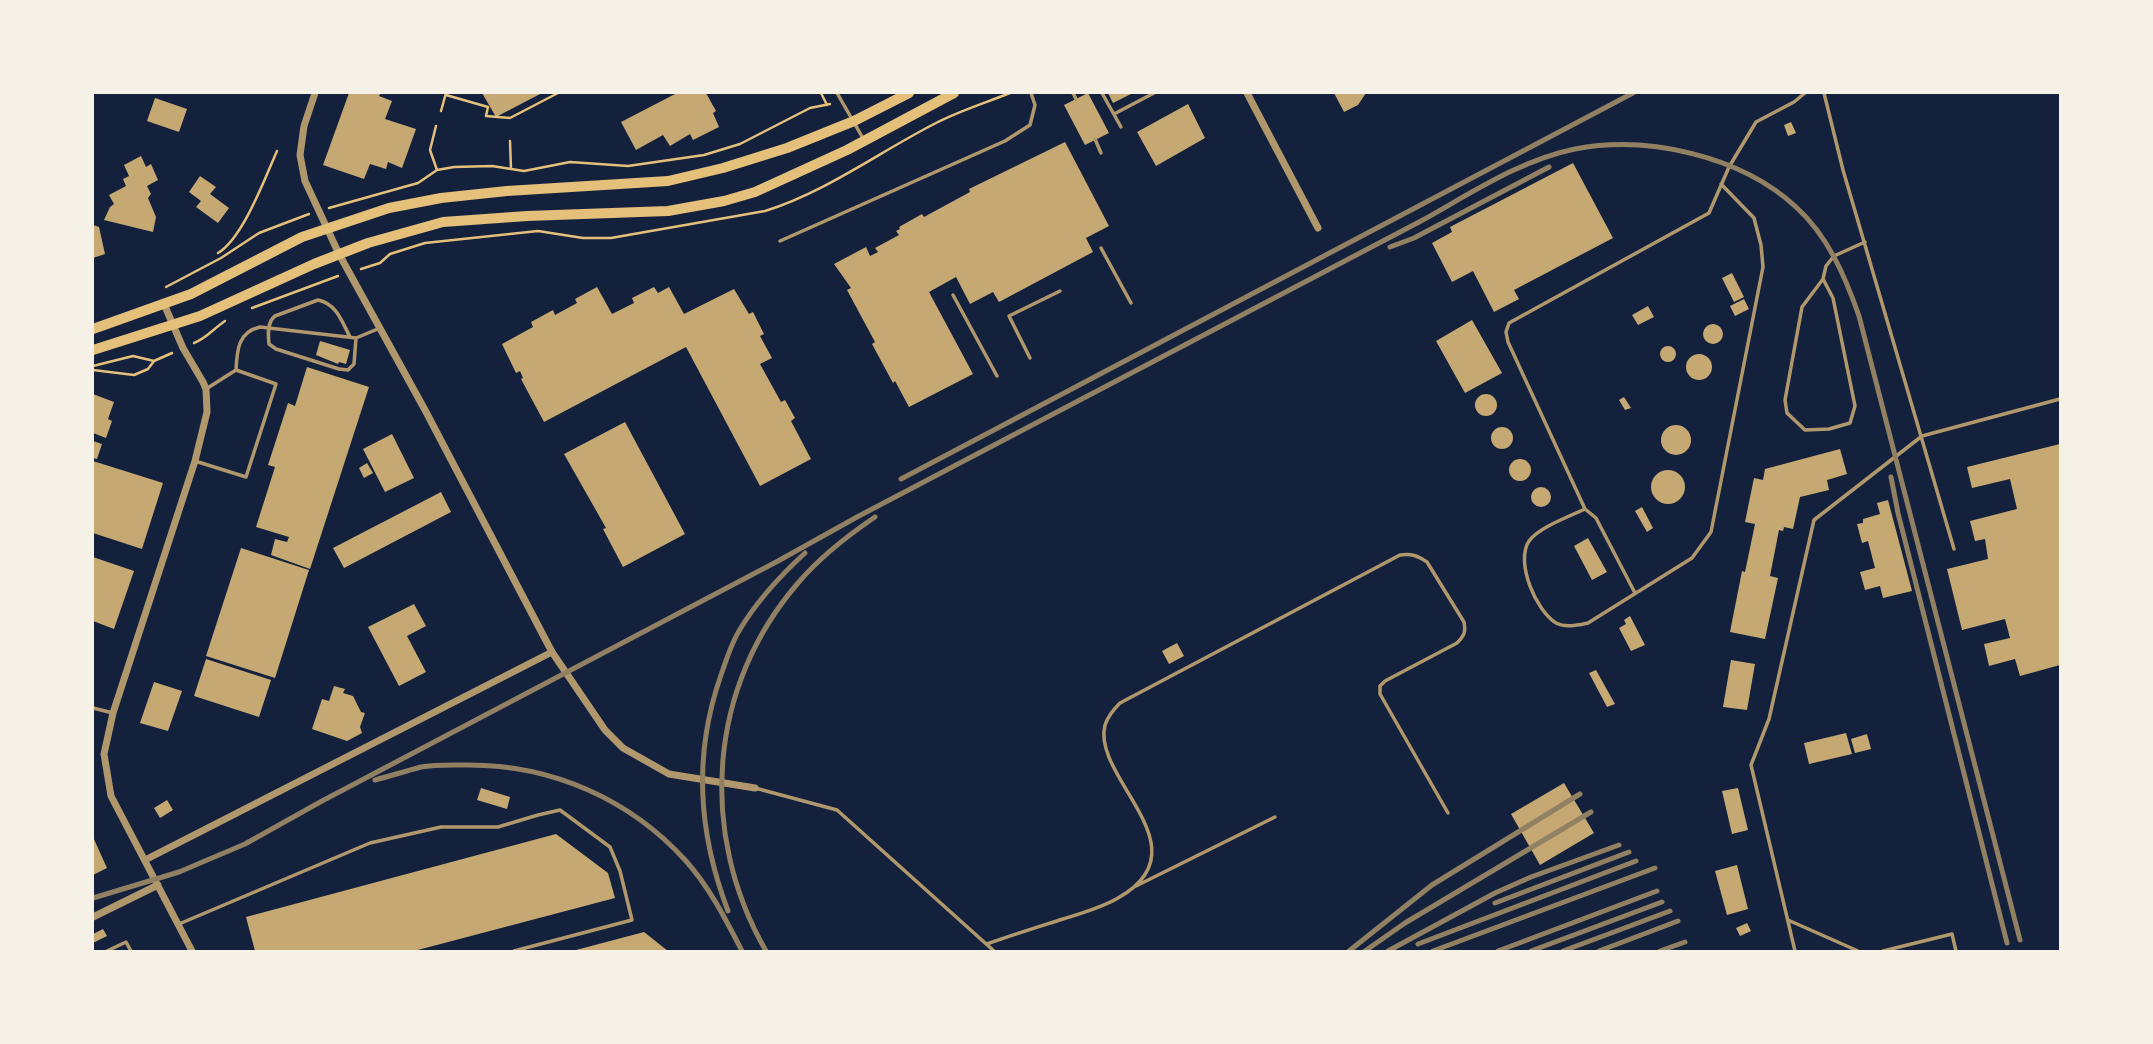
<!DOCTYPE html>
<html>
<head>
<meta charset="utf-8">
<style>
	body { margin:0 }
	#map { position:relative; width:2153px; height:1044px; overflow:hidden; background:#14213d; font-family:Raleway,sans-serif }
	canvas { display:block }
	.frame { position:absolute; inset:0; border:94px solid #f6f1e7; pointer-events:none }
</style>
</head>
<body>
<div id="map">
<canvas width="2153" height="1044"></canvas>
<div class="frame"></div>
</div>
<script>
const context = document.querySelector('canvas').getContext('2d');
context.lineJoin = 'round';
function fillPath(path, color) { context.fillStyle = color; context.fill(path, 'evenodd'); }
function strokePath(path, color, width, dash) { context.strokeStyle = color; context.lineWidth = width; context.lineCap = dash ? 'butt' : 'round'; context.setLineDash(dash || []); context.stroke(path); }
const building = new Path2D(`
	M349,93H381L379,96L392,101L385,119L416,129L402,168L388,162L386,169L370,164L364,179L323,165Z
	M482,93H542L496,117Z
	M677,93H706L716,111L713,113L719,127L693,140L690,134L670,146L663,135L636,150L621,122Z
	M1088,93L1109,133L1085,145L1064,105Z
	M1108,93H1133L1113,103Z
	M1334,93H1366L1358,105L1344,112Z
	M155,98L187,109L179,132L147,121Z
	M1188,104L1205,138L1156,166L1137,132Z
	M1791,122L1796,133L1788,136L1784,125Z
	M1065,142L1109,226L1086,238L1093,252L999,302L993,292L970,304L956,277L929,292L973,374L909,407L895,381L893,383L872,344L875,342L847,290L851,288L834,264L866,247L870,256L878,252L875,248L899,235L896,231L900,229L899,227L922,214L924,217L970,192L969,189Z
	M141,156L146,167L151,164L158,180L147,186L151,194L148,198L156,217L153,232L104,220L110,207L114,204L109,195L126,186L123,179L129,176L124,165Z
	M1573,163L1613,238L1514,290L1519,299L1494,312L1473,271L1452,282L1432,243L1452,232L1450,227Z
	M200,176L216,187L210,194L229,208L218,223L196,207L201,201L189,192Z
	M93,225L99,227L105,254L93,258Z
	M1732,273L1744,297L1734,302L1722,278Z
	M597,287L612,314L634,303L632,298L654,287L658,293L669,287L684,314L734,289L749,314L753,312L764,334L760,336L772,358L760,364L781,402L785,400L795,418L791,421L811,459L760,486L686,347L544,422L521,379L523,378L520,371L516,373L502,344L533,327L531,322L553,310L555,315L577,303L575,299Z
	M1744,299L1749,309L1735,316L1730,306Z
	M1648,306L1654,317L1638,325L1632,315Z
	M1472,320L1502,373L1465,393L1436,341Z
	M1703 334a10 10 0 1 1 20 0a10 10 0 1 1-20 0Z
	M320,341L350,350L346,364L339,362L338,364L316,355Z
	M1660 354a8 8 0 1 1 16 0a8 8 0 1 1-16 0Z
	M1686 367a13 13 0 1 1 26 0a13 13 0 1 1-26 0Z
	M307,367L369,387L310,569L271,555L275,539L287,542L289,537L256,527L275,467L268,465L288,403L295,406Z
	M93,394L114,402L108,419L112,421L106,438L93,433Z
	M1475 405a11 11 0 1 1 22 0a11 11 0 1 1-22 0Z
	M1624,397L1631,408L1625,410L1619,400Z
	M625,422L685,534L623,567L603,529L606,528L564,454Z
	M1661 440a15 15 0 1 1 30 0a15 15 0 1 1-30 0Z
	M1491 438a11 11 0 1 1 22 0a11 11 0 1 1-22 0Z
	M392,434L414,478L385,492L363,449Z
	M93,441L102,444L97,459L93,458Z
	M2060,444V665L2020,676L2015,659L1989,666L1984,644L2010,638L2005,619L1962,630L1947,569L1988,559L1985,539L1975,541L1970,521L2017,509L2010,479L1972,488L1967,467Z
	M1840,449L1847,474L1827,480L1829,490L1800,497L1793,529L1784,527L1783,531L1779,530L1770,576L1778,578L1765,639L1730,632L1742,571L1745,572L1755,524L1745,522L1754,478L1763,480L1765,469Z
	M1509 470a11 11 0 1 1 22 0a11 11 0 1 1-22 0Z
	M93,461L163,483L142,549L93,533Z
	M367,463L373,473L364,478L359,468Z
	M1651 487a17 17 0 1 1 34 0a17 17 0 1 1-34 0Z
	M1531 497a10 10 0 1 1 20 0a10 10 0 1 1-20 0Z
	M441,492L451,512L344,568L333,548Z
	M1888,500L1912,591L1883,598L1880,586L1865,590L1860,572L1875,568L1868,541L1862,543L1857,524L1863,523V519L1880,514L1877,503Z
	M1642,507L1653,528L1647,532L1635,511Z
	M1588,538L1607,572L1592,580L1574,546Z
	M241,548L309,570L275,678L206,656Z
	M93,557L134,571L114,629L93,621Z
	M414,604L426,626L407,636L426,672L399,686L368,627Z
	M1630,616L1645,645L1631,651L1619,628L1626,624L1624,620Z
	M1177,643L1184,656L1169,664L1162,651Z
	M206,659L271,680L259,717L194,696Z
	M1731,660L1755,664L1747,710L1723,707Z
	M1596,670L1615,704L1607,707L1589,673Z
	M154,682L182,691L168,731L140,723Z
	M334,686L345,689L343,693L353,696L361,712L365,713L360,727L362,733L347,741L312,729L322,699L329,701Z
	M1846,733L1852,754L1809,764L1804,743Z
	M1867,734L1871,749L1855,753L1851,739Z
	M1564,783L1594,833L1540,865L1511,814Z
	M481,788L510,797L507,809L477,800Z
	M1738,788L1748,830L1732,834L1722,791Z
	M167,800L173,810L160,818L154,808Z
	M556,834L608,873L615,898L414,951H255L246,917Z
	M93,837L107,868L93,875Z
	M1737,865L1748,909L1727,915L1715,871Z
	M1747,923L1751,931L1740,936L1736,928Z
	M103,929L107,936L93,943V934Z
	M644,932L668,951H576V950Z`);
const path = new Path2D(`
	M821,93L827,105
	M446,95L488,107L486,116L510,118L558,93
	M441,111L446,93
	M436,126L430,150L437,170
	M510,141L511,169
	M329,208L418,183L437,170L454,167L492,166L524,171L570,162L628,166L704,155L740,144L810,108L830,104
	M218,253C243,238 265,178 277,151
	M361,269L380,263L390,254L425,243L538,231L583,238H611L765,211C826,192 879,152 936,123C959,111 985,103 1010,93
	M166,287L221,258L259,233L309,214
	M252,308L338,276
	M194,343C207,338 213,329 225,321
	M93,366L133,356L154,361
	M93,370L134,375L148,369L154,361L172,353`);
const service = new Path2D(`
	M837,93L864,140
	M1073,93L1076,99
	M1102,93L1121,127
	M1824,93L1843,170L1954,549
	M1114,114L1154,93
	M1095,139L1101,153
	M780,241L1005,141L1030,125L1035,105L1031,93
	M1101,248L1131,303
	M1823,279L1833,298L1855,406L1850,423L1829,429L1805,430L1787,413L1785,400L1802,307L1823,279L1826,266L1834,256L1865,242
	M953,295L997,376
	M350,337C342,322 337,304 318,300L275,316C267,322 268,335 269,344L276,349L339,369L348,370L354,364L356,338
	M1030,358L1009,316L1060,291
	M236,370C237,350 238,332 260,327L356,338L380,328
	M206,389L236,370
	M195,461L246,477L276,384L236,370
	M1585,509C1570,516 1538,528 1529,541C1515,562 1536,611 1556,623C1566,628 1578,625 1588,623L1692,558L1711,532L1763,267L1761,245L1754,218L1721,184
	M1635,593L1596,518L1585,509L1508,342L1506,332L1509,323L1709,213L1729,167L1756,122L1794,102L1805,93
	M93,708L113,713
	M755,788L837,810L994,951
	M1136,886L1275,817
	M1788,920L1858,951
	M179,924L370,843L441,827H498L538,815L560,810L610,847L620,871L632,920L514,951
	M987,944C1012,935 1038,927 1063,919C1082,913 1101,908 1118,898C1207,848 1091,778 1105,725C1108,716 1113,710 1120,703L1400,555C1411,553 1418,556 1427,562L1464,622C1466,632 1464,636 1457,643L1385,681L1380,686V694L1448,813
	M107,951L126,942L131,951
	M1795,951L1751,765L1769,719L1814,520L1922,436L2060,399
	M1883,951L1952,934L1956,951`);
const minor = new Path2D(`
	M315,93L304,126L300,155L305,181L339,254L425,410L552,652L605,730L623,748L669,774L755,788
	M1247,93L1318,228
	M164,304L183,348L203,382L206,389L207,412L195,461L113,713L104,754L111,796L192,951
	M145,860L552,652
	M93,917L158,885`);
const secondary = new Path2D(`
	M93,329L191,294L302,237L389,208L441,198L507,191L668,181L723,168L787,148L854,121L909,93
	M93,350L200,316L314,264L368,243L443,222L527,216L668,211L724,201L755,192L847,150L954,93`);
const rail = new Path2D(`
	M1390,247L1414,238L1549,167
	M1891,477L1898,513L2007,943
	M901,479L1633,93
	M375,780C390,776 406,771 421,767C436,764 453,765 469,765C552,765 630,799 686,861C710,888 726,920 742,951
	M93,898L179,872L245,844L322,801L778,561L857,517L1421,221C1470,194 1520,160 1575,149C1648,135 1741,156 1796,207C1828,236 1845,276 1859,316L2020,940
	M1495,903L1629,852
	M728,911C698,832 693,755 721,675C726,661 731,644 739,631C756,602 781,575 805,553
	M1418,944L1636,861
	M766,951C698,833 708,687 798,583C820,557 847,536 875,517
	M1349,951L1432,885L1580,794
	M1365,951L1405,923L1591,812
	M1388,951L1495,893L1531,877L1619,845
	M1433,951L1655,868
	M1498,951L1657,891
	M1531,951L1662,902
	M1563,951L1670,911
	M1599,951L1678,921
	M1660,951L1685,942`);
fillPath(building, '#c6a872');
strokePath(path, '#e5c07b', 2.5);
strokePath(service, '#b1986c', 3.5);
strokePath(minor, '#b1986c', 7);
strokePath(secondary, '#e5c07b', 10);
strokePath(rail, '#918062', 5);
</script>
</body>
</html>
